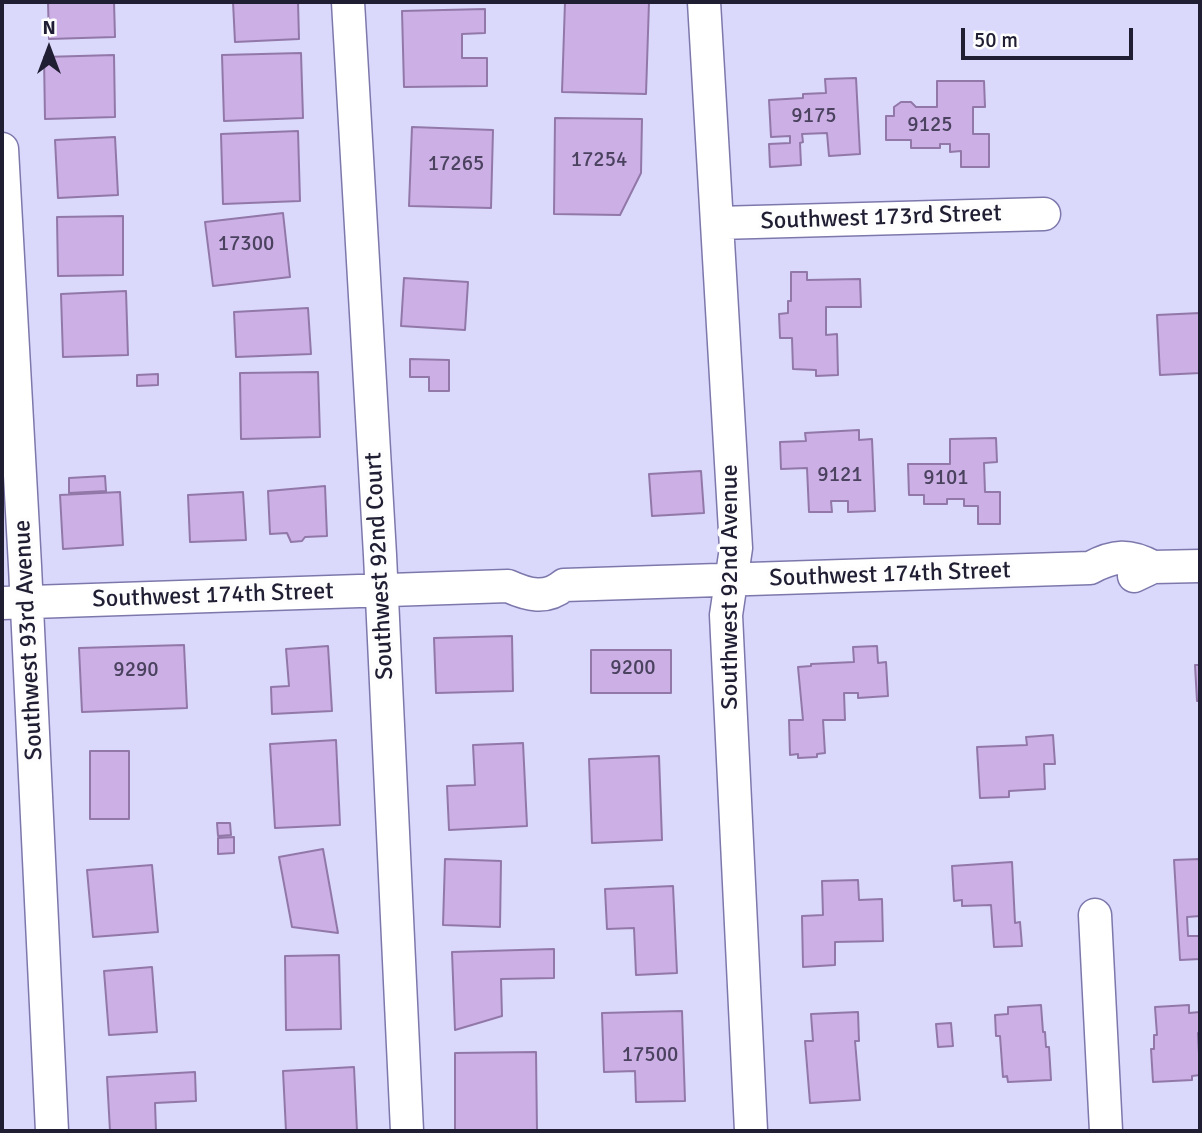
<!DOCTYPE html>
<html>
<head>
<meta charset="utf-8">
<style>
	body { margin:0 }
	#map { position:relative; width:1202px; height:1133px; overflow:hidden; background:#dad8fb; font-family:Signika,sans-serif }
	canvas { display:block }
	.frame { position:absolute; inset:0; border:4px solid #201e33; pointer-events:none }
	.north { position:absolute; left:14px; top:14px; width:70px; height:70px; -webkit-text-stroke:5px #fdfdfd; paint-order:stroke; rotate:0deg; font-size:19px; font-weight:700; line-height:28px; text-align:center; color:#201e33 }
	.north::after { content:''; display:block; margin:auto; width:24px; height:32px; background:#201e33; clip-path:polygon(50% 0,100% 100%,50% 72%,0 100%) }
	.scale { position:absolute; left:961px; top:28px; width:172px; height:32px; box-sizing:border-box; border:4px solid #201e33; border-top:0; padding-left:9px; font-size:21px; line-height:24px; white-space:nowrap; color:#201e33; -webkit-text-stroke:5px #fdfdfd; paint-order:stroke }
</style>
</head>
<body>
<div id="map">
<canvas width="1202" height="1133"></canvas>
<div class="frame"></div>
<div class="north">N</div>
<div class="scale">50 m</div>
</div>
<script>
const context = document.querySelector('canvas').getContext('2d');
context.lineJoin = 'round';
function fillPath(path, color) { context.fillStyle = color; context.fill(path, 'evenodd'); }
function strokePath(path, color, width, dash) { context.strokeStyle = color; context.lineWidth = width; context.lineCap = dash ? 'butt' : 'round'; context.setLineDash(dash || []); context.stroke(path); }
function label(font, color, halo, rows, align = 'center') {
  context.font = font + ' Signika,sans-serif'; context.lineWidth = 7; context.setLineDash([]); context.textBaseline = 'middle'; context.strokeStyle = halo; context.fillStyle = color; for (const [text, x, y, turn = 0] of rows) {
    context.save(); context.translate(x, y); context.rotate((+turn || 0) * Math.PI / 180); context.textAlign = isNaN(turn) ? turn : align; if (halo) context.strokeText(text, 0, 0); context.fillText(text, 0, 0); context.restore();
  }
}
const building = new Path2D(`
	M48,2H114L115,37L49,39Z
	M233,2H298L299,39L235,42Z
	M565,2H649L646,94L562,92Z
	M485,9V33L462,34V58H487V86L404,87L402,11Z
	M301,53L303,118L224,121L222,55Z
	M114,55L115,117L45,119L44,57Z
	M856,78L860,154L829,156L827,133L802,134L803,142L800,143L801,165L770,167L769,144L790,143V136L771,137L769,100L803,98V94L826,93L825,79Z
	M937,81H984L985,107H973V134H989V167H961V151L950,152V144H940V148H911V140H886V116H894V107L901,102H911L916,107H937Z
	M555,118L642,119L641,173L620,215L554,214Z
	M412,127L493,130L491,208L409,206Z
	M298,131L300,201L223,204L221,134Z
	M115,137L118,195L58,198L55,140Z
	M283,213L290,277L213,286L205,222Z
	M123,216V275L58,276L57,217Z
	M791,272H807V280L860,279L861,307H826V335L837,334L838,375L816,376V370L793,369L792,338H780L779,314L788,313V301H791Z
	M404,278L468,282L465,330L401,326Z
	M126,291L128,355L63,357L61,294Z
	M308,308L311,354L236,357L234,312Z
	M1200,313V373L1160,375L1157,315Z
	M410,359L449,360V391H429V377H410Z
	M318,372L320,437L241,439L240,373Z
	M158,374V385L137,386V375Z
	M859,430V440L872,439L875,511L848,512V501H831L832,512H809L807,468L781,469L780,442L806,441L805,433Z
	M996,438L997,462L984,463L985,492H1000V524H978V506H964V499H947V504H924V495H909L908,464H950V439Z
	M701,471L704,513L652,516L649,474Z
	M105,476L106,491L69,493V478Z
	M325,486L327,536L305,537L302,541L291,542L287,533L270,534L268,491Z
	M120,492L123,545L63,549L60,495Z
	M243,492L246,540L190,542L188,495Z
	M512,636L513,691L436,693L434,638Z
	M184,645L187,708L82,712L79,648Z
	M328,646L332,711L272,714L271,687L289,686L286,649Z
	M877,646L878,663L886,662L888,696L858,698V693H844L845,720H823L825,753L817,754V757L798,758V754L790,755L789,720H803L798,667L811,666V664L854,662L853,647Z
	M591,650H671V693H591Z
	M1195,665H1200V701H1197Z
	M1053,735L1055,764H1044L1045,789L1009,791V797L980,798L977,747L1027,745L1026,737Z
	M336,740L340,825L275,828L270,744Z
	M523,743L527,826L449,830L447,786L475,785L473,745Z
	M90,751H129V819H90Z
	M659,756L662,840L592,843L589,759Z
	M217,823H230L231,835L218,836Z
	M234,837V853L218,854V838Z
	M323,849L338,933L292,927L279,857Z
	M445,859L501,861L500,927L443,925Z
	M1200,859V916L1187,917L1188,936H1200V959L1180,960L1174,860Z
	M1012,862L1015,923L1020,922L1022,946L994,947L991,905L962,906V900L954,901L952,866Z
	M152,865L158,932L93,937L87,870Z
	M858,880L859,900L882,899L883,941L835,942V965L803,967L802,916L823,915L822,881Z
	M673,886L677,973L636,975L634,928L607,929L605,889Z
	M554,949V978L501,979L502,1016L455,1030L452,952Z
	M339,955L341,1029L286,1030L285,956Z
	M152,967L157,1032L109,1035L104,971Z
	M1041,1005L1043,1032H1045L1046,1047H1049L1051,1080L1008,1082L1007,1076L1003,1077L1000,1036H996L995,1015L1008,1014V1007Z
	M1189,1005V1013L1200,1012V1033H1198L1200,1075L1192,1076V1080L1153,1082L1151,1049H1154V1035H1157L1155,1007Z
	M682,1011L685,1101L636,1102L635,1071L604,1072L602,1013Z
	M858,1012L859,1041H855L860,1100L810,1103L805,1041H813L811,1014Z
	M951,1023L953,1046L938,1047L936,1024Z
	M536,1052L537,1131H455V1053Z
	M2,1058H3V1131H2Z
	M354,1067L357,1131H286L283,1071Z
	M195,1072L196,1101L155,1103L156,1131H110L107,1077Z`);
const minor = new Path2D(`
	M348,2L380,555L407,1131
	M704,2L736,548L726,615L751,1131
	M2,149L25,566L52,1131
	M718,223L1044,214
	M1134,576L1153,567L1200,566
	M2,603L508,586C528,595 546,600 564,585L1090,568C1114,555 1129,554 1153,567
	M1095,915L1106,1131`);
const numberNames = [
	["9175",814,116],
	["9125",930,125],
	["17254",599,160],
	["17265",456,164],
	["17300",246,244],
	["9121",840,475],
	["9101",946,478],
	["9200",633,668],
	["9290",136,670],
	["17500",650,1055]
];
const streetNames = [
	["Southwest 173rd Street",881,218,-2],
	["Southwest 92nd Court",380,566,-93],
	["Southwest 174th Street",890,575,-2],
	["Southwest 92nd Avenue",731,587,-90],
	["Southwest 174th Street",213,596,-2],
	["Southwest 93rd Avenue",29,640,-93]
];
fillPath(building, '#ccb0e5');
strokePath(building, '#9278a9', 2);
strokePath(minor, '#7d78ac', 35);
strokePath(minor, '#fff', 32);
label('21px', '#4b4260', null, numberNames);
label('24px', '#201e33', '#fdfdfd', streetNames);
</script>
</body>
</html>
